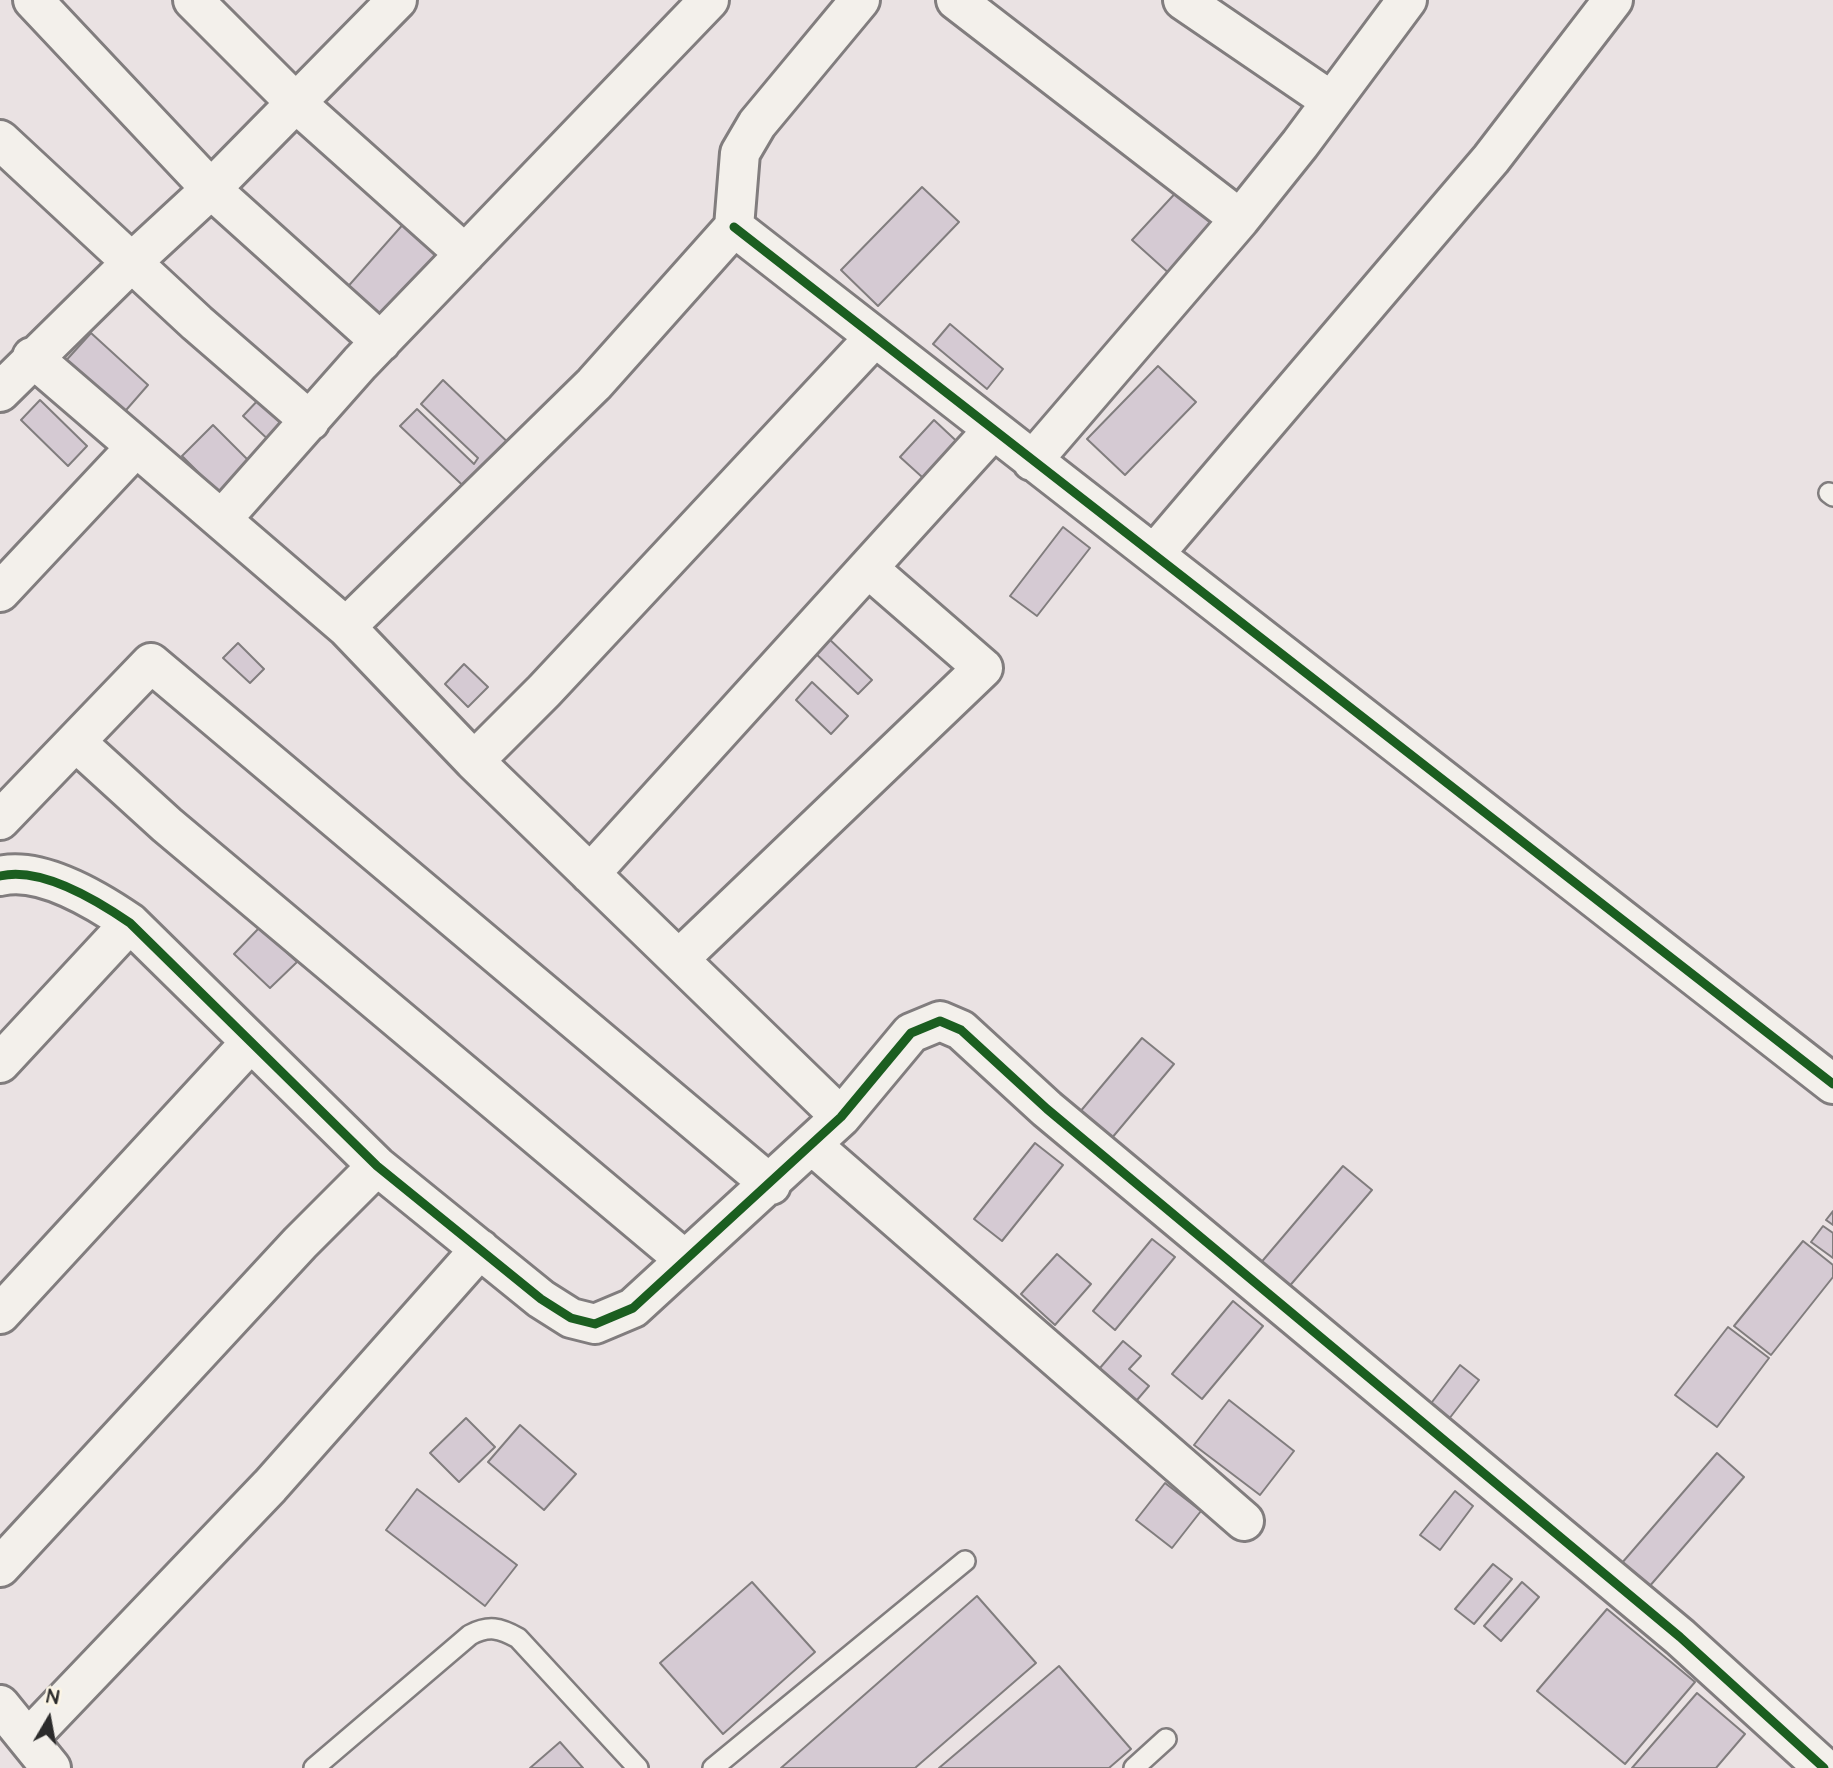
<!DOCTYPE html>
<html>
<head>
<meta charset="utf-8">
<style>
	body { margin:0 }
	#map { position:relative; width:1833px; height:1768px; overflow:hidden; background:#eae2e3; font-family:"Architects Daughter",sans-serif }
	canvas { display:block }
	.north { position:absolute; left:14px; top:1684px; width:70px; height:70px; -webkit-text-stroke:5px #fcf5e5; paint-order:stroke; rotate:10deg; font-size:19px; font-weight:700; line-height:28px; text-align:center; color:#2b2b2b }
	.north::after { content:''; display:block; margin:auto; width:24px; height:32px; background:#2b2b2b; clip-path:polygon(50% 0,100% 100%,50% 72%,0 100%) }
</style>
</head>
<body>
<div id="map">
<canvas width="1833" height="1768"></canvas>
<div class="north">N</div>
</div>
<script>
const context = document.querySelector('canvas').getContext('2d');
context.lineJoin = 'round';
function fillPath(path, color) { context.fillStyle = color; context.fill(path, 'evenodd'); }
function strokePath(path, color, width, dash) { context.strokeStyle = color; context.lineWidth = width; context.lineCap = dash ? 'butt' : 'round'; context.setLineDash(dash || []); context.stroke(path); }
const building = new Path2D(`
	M922,187L959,222L878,306L841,270Z
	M1181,187L1221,223L1172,276L1132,240Z
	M406,221L442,253L381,323L344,291Z
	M950,324L1003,369L987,389L933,344Z
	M91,333L148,385L120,417L62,365Z
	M1158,366L1196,402L1125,475L1087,439Z
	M443,380L519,453L475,497L400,426L417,409L474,464L478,458L421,404Z
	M260,398L290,426L273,444L243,416Z
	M40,400L87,446L68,466L21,420Z
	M934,420L966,450L932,486L900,457Z
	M213,425L252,464L221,495L182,456Z
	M1063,527L1090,548L1037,616L1010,596Z
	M826,636L872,680L858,694L812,650Z
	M238,643L264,669L250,683L223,658Z
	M464,664L488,687L468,707L445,684Z
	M812,682L848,716L831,734L796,700Z
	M260,927L297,962L270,988L234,954Z
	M1142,1038L1174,1064L1106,1145L1074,1119Z
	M1035,1143L1063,1165L1002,1241L974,1219Z
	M1343,1166L1372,1190L1281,1296L1253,1272Z
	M1833,1211V1225L1826,1220Z
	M1823,1226L1833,1233V1258L1811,1242Z
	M1152,1239L1175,1257L1115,1330L1093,1311Z
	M1803,1241L1833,1265V1277L1771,1355L1734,1326Z
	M1057,1254L1091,1284L1055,1325L1021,1294Z
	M1233,1301L1263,1326L1202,1399L1172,1374Z
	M1728,1327L1769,1358L1717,1427L1675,1395Z
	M1123,1341L1141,1356L1129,1369L1149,1386L1125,1414L1088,1382Z
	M1460,1365L1479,1380L1442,1428L1423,1414Z
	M1229,1400L1294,1451L1260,1495L1194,1445Z
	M466,1418L495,1447L459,1482L430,1453Z
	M520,1425L576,1474L544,1510L488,1462Z
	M1717,1453L1744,1477L1642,1595L1615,1571Z
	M1165,1483L1201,1511L1172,1548L1136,1520Z
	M417,1489L517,1565L485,1606L386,1530Z
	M1455,1491L1473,1506L1440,1550L1420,1535Z
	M1493,1564L1512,1579L1474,1624L1455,1609Z
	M752,1582L815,1652L723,1734L660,1663Z
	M1522,1582L1539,1597L1501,1641L1484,1626Z
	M977,1596L1036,1663L915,1768H781Z
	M1607,1609L1695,1682L1625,1764L1537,1691Z
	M1059,1666L1131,1749L1109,1768H939Z
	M1697,1693L1745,1734L1716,1768H1632Z
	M560,1742L583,1768H530Z`);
const lane = new Path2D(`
	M1829,493L1833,496
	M314,1768L470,1635C489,1625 500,1628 518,1638L638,1768
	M713,1768L965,1561
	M1134,1768L1166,1739`);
const street = new Path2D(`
	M33,0L211,189L381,342
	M193,0L296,103L465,254
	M956,0L1240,219
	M1183,0L1331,101
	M0,140L197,323L310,421
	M734,227L1833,1084
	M32,357L346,627L474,761L841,1117
	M0,392L132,262L211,189L397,0
	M1032,461L1240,219L1300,144L1407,0
	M222,519L360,363L709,0
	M1155,553L1491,159L1613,0
	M0,592L135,448
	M346,627L594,384L734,227L740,153L757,124L860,0
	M77,743L167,825L685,1260
	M474,761L544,691L874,338
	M0,820L151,663L771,1185
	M590,874L993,430
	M0,876C41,866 98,901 130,923L377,1166L541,1299L571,1318L595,1324L633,1308L841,1117L911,1033L940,1021L961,1030L1047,1109L1680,1637L1824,1768
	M679,959L983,668L869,569
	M0,1063L130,923
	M812,1145L1244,1521
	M0,1314L251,1042
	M0,1567L300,1243L377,1166
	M0,1705L51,1768
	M28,1739L270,1486L480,1249`);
const cycleway = new Path2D(`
	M734,227L1833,1084
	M0,876C41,866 98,901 130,923L377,1166L541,1299L571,1318L595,1324L633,1308L841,1117L911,1033L940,1021L961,1030L1047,1109L1680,1637L1824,1768`);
fillPath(building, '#d5cad3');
strokePath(building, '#817d7e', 2);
strokePath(lane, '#817d7e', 24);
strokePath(street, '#817d7e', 44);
strokePath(lane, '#f3f0eb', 19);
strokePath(street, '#f3f0eb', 38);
strokePath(cycleway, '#1b5e20', 9);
</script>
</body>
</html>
